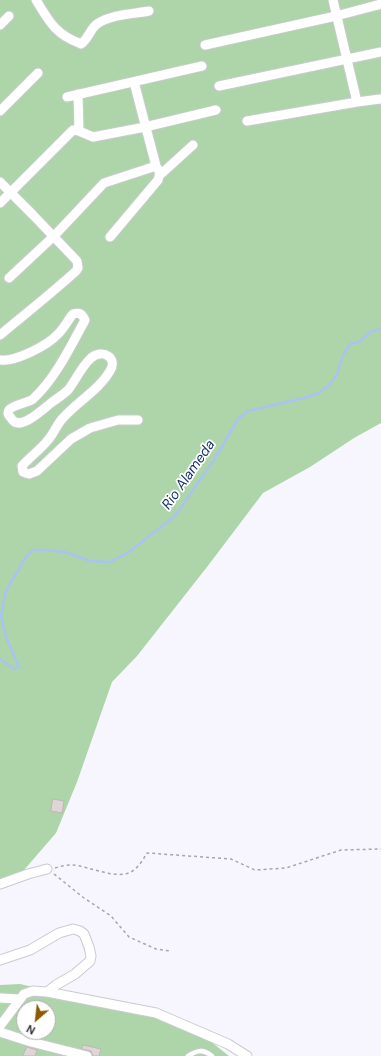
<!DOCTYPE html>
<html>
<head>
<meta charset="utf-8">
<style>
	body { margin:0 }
	#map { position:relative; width:381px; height:1056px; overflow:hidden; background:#f7f5fd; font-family:"DM Sans",sans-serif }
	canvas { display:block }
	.north { position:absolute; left:16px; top:1000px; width:40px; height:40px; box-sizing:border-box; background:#fff; border:1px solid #aeadaf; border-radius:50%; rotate:208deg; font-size:11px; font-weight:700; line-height:16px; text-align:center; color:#343336 }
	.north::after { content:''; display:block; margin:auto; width:14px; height:18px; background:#8a5b00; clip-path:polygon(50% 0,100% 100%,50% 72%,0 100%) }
</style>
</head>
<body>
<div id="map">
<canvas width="381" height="1056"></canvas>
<div class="north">N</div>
</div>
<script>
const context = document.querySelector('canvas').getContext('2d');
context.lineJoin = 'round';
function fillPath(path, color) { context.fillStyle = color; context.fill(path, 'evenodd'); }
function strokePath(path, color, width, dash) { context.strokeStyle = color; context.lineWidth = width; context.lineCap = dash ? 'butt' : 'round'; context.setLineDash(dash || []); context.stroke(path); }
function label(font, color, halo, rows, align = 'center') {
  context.font = font + ' "DM Sans",sans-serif'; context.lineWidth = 3.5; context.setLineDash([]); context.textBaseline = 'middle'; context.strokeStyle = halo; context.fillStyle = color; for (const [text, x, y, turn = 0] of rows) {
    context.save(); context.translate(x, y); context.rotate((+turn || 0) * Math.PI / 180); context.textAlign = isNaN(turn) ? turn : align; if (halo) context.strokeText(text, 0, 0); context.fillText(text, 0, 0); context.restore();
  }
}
const forest = new Path2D(`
	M0,0H381V423L354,438L310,467L263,493L207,567L137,656L112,682L77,782L56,833L24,870L0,882Z
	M20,984L186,1022L229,1056H0V985ZM24,1008H48V1032H24Z`);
const stream = new Path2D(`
	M0,659L14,669L19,667L6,637L1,616L6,591L26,557L33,550H46L65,552L90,561L110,562L129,552L175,516L214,460L238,419L248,411L304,398L319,393L329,385L337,375L343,355L350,344L359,342L370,332L381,329`);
const building = new Path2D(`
	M53,799L64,801L62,813L51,811Z
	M83,1045L101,1049L99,1056H93L91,1051L82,1049Z
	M27,1047L37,1050L35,1056H23Z`);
const path = new Path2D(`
	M55,868C61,866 67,865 73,865C88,866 116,880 131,872C138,868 143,860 147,853L231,859L255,870L286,868L341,850L381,849
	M54,874L84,898L111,916L129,937L156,949L170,951`);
const lane = new Path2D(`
	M188,1056C197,1050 203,1049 212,1056`);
const street = new Path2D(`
	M36,0C49,21 55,34 79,43L81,44C89,38 90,29 97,24C111,14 133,14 149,11
	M333,0L357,102L380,99
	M0,25L9,16
	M205,45L336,16L381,4
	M219,86L381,52
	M78,94L79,131
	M67,97L202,66
	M0,111L38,73
	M247,121L357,102
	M160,175L193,145
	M0,182L33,215L77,261L78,268L76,271C52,293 25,314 0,335
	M0,203L73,130L79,131L93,137L145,127L216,110
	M110,237L158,180C160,174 160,171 156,166
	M9,278L54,236L104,183L156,166L134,82
	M0,360C16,362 48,345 58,334C64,328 68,320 73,314C80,312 82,314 85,320C71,346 55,379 33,399C28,403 12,405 9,410C7,413 9,416 11,418C19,433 43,409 51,403C56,399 63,395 68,390C76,380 81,367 91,358C103,348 118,358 110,371C99,390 78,401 63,418C57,424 54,433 48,440C40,450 30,457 22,466L23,472L29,474L37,471L71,439L90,428L118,420H138
	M0,884L28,874L47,869
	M0,960L30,950L59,933L73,929L80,931L84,934L89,947L91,956L90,961L75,974L56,985L47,992
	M0,998L19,999
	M0,1026L24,994L33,991L47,992L156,1013L228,1044L247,1056
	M0,1032L31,1042L87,1056`);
const waterNames = [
	["Rio Alameda",189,475,-55]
];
fillPath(forest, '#aed5a9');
strokePath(stream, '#a7c4f2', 2.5);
fillPath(building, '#dfd5d5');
strokePath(building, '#c0b6b6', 1);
strokePath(lane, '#cccad1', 6);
strokePath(street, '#cccad1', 11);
strokePath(path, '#a8a6ac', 1.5, [3, 3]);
strokePath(lane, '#fff', 4.5);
strokePath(street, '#fff', 9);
label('italic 14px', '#12336a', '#fff', waterNames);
</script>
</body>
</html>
